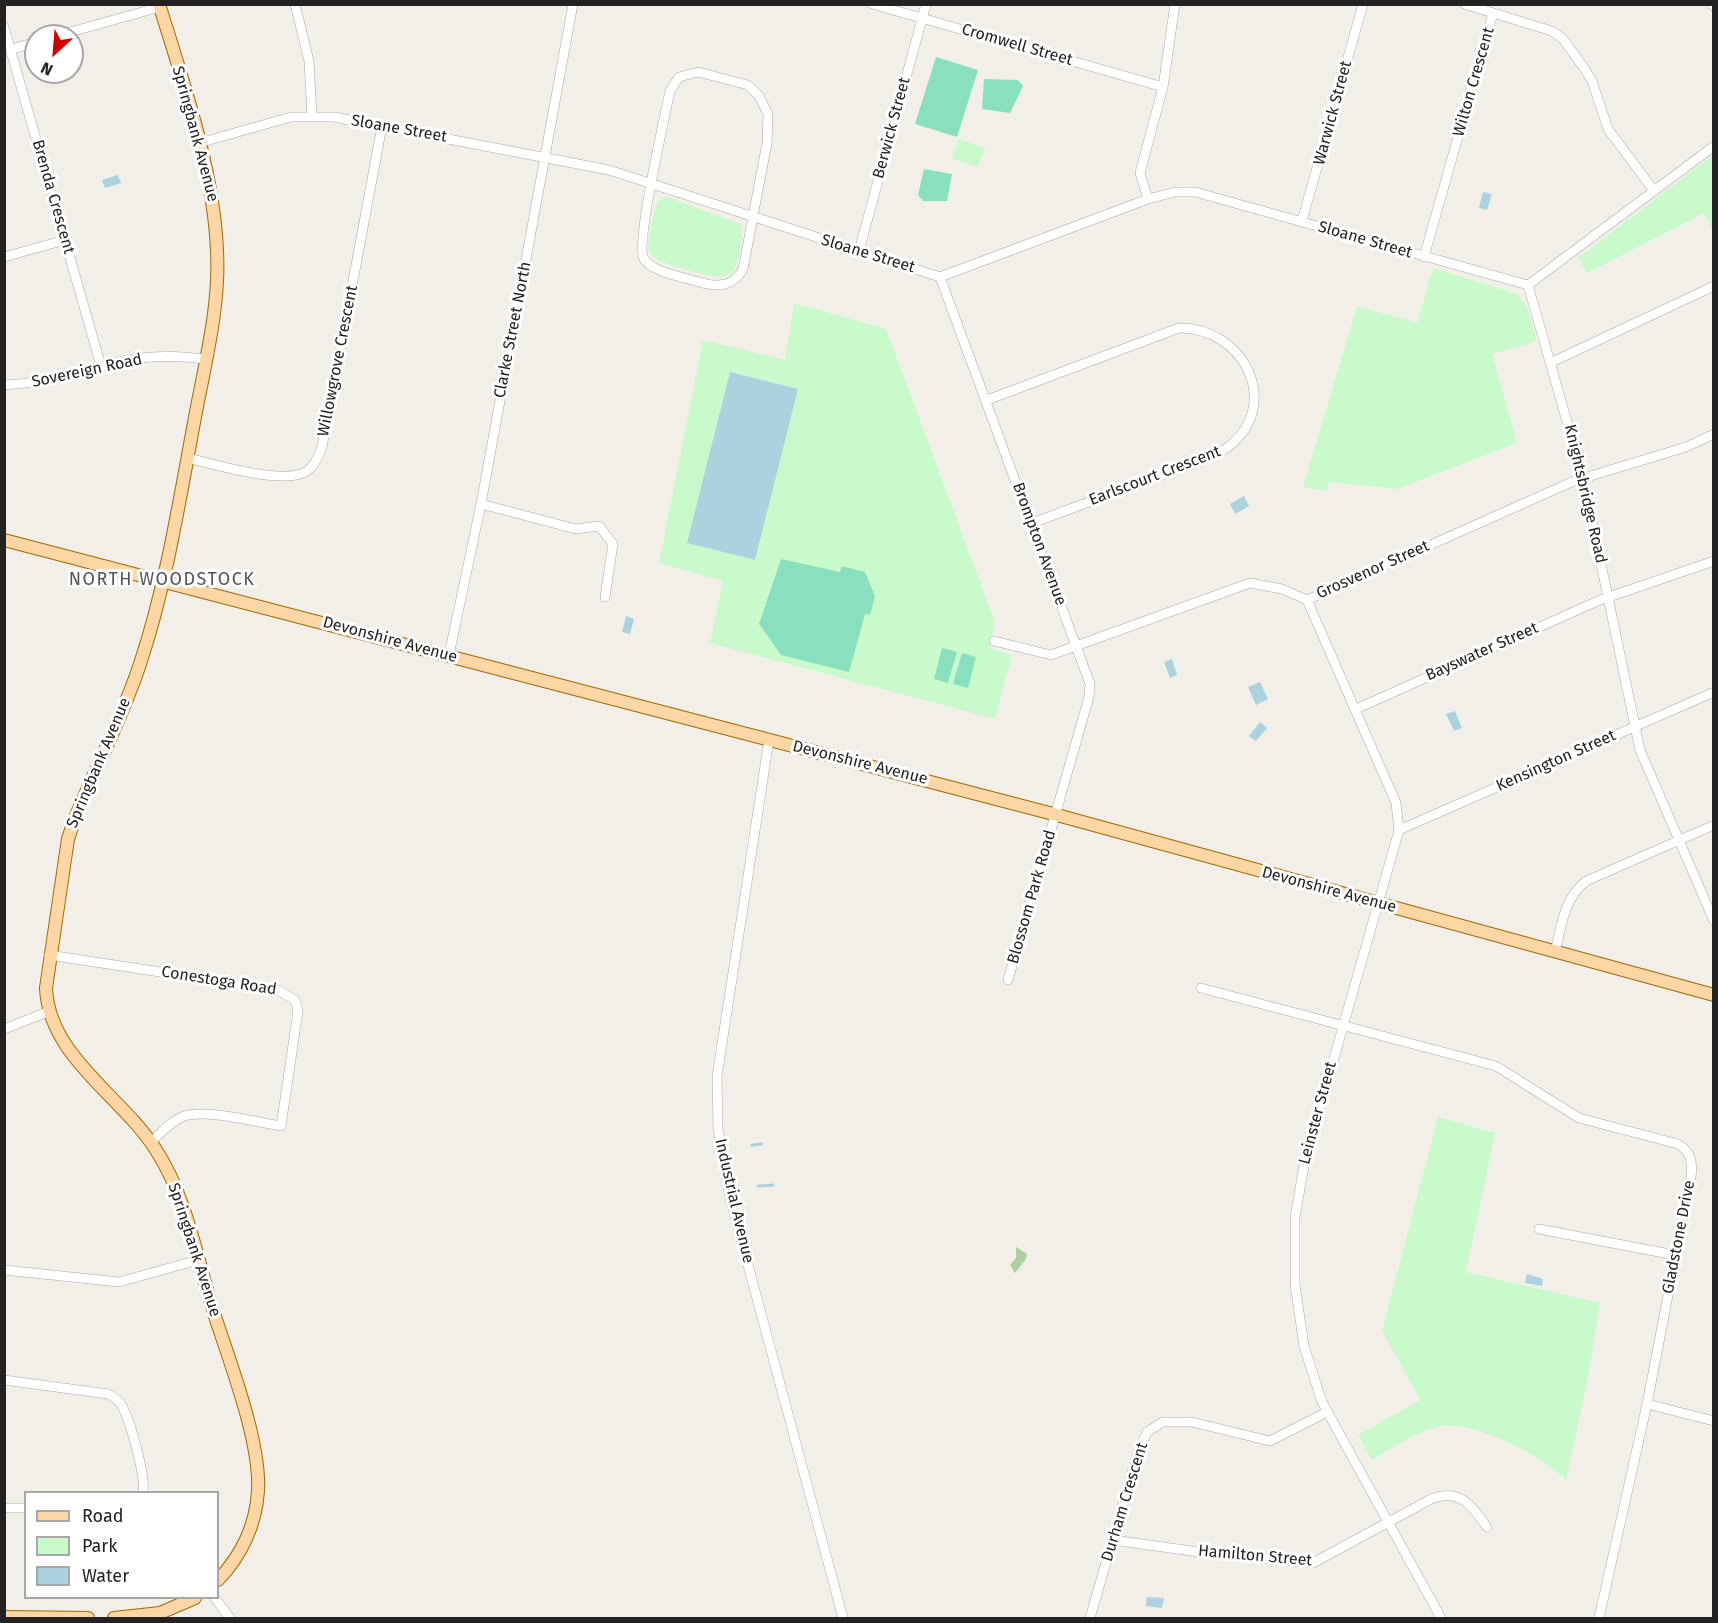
<!DOCTYPE html>
<html>
<head>
<meta charset="utf-8">
<style>
	body { margin:0 }
	#map { position:relative; width:1718px; height:1623px; overflow:hidden; background:#f2efe9; font-family:"Fira Sans",sans-serif }
	canvas { display:block }
	.frame { position:absolute; inset:0; border:6px solid #222; pointer-events:none }
	.legend { position:absolute; left:24px; top:1491px; width:195px; height:108px; box-sizing:border-box; background:#fff; border:2px solid #a7a7a7; margin:0; padding:8px 10px; list-style:none; font-size:18px; color:#222 }
	.legend li { display:flex; align-items:center; gap:12px; height:30px }
	.legend b { width:30px; border:2px solid #a7a7a7 }
	.north { position:absolute; left:24px; top:24px; width:60px; height:60px; box-sizing:border-box; background:#fff; border:2px solid #a7a7a7; border-radius:50%; rotate:206deg; font-size:16px; font-weight:700; line-height:24px; text-align:center; color:#222 }
	.north::after { content:''; display:block; margin:auto; width:21px; height:27px; background:#d40000; clip-path:polygon(50% 0,100% 100%,50% 72%,0 100%) }
</style>
</head>
<body>
<div id="map">
<canvas width="1718" height="1623"></canvas>
<div class="frame"></div>
<ul class="legend">
<li><b style="height:8px;background:#fcd6a4"></b>Road</li>
<li><b style="height:16px;background:#c8facc"></b>Park</li>
<li><b style="height:16px;background:#aad3df"></b>Water</li>
</ul>
<div class="north">N</div>
</div>
<script>
const context = document.querySelector('canvas').getContext('2d');
context.lineJoin = 'round';
function fillPath(path, color) { context.fillStyle = color; context.fill(path, 'evenodd'); }
function strokePath(path, color, width, dash) { context.strokeStyle = color; context.lineWidth = width; context.lineCap = dash ? 'butt' : 'round'; context.setLineDash(dash || []); context.stroke(path); }
function label(font, color, halo, rows, align = 'center') {
  context.font = font + ' "Fira Sans",sans-serif'; context.lineWidth = 6; context.setLineDash([]); context.textBaseline = 'middle'; context.strokeStyle = halo; context.fillStyle = color; for (const [text, x, y, turn = 0] of rows) {
    context.save(); context.translate(x, y); context.rotate((+turn || 0) * Math.PI / 180); context.textAlign = isNaN(turn) ? turn : align; if (halo) context.strokeText(text, 0, 0); context.fillText(text, 0, 0); context.restore();
  }
}
const forest = new Path2D(`
	M1016,1247L1027,1254L1026,1259L1015,1273L1010,1265L1016,1258Z`);
const park = new Path2D(`
	M958,139L985,148L978,167L952,159Z
	M1713,155V231L1704,213L1587,273L1578,258Z
	M667,197L740,224C744,232 741,242 739,251C738,259 737,268 731,273C721,284 674,265 659,261C655,258 651,256 649,250C647,241 654,208 659,200Z
	M1433,268L1517,294L1526,305L1537,341L1492,354L1517,443L1397,489L1329,482L1328,491L1303,487L1357,306L1417,323Z
	M794,303L886,329L995,622L990,648L1012,655L995,719L710,643L723,581L659,563L703,340L785,360Z
	M1438,1117L1495,1133L1466,1272L1600,1303L1587,1383L1566,1480C1544,1457 1475,1421 1442,1426C1417,1431 1394,1447 1372,1460L1358,1435L1420,1400L1382,1331Z`);
const pitch = new Path2D(`
	M936,57L978,70L957,137L915,124Z
	M984,79L1018,80L1023,86L1010,113L982,109Z
	M924,169L952,174L947,201H923L918,195Z
	M781,559L840,572L842,566L865,572L875,596L870,615L865,614L849,672L781,655L759,624Z
	M942,648L957,652L948,683L934,679Z
	M962,653L976,657L968,688L953,684Z`);
const water = new Path2D(`
	M118,175L121,183L105,188L102,180Z
	M1483,192L1492,194L1487,210L1479,208Z
	M730,372L798,389L755,560L687,543Z
	M1244,496L1249,506L1235,514L1230,504Z
	M626,616L634,619L630,634L622,632Z
	M1172,659L1177,675L1170,678L1164,662Z
	M1260,682L1268,699L1256,705L1248,687Z
	M1455,711L1462,728L1454,731L1446,714Z
	M1260,722L1267,728L1256,741L1249,736Z
	M1527,1274L1543,1279L1542,1286L1525,1283Z
	M1147,1597L1164,1598L1162,1608L1146,1606Z`);
const stream = new Path2D(`
	M752,1145L762,1144
	M758,1186L773,1185`);
const minor = new Path2D(`
	M295,4L309,61L312,116
	M872,4L1163,87
	M1464,4L1552,31L1563,39L1584,68L1592,81L1608,129L1654,191
	M1711,4L1714,6
	M4,27L101,366
	M56,36L160,7
	M12,49L36,42
	M698,72L748,85L759,96L768,114L767,143L743,269C733,288 716,287 699,282C684,277 653,273 644,259C635,245 665,116 670,91L679,77Z
	M199,143L291,117H334L609,170L940,277L1148,199L1175,192H1195L1528,285
	M1148,199L1140,173L1163,87L1175,4
	M1302,221L1363,4
	M859,251L926,4
	M4,257L65,240
	M1424,257L1493,13
	M940,277L1090,684L1089,697L1008,980
	M1528,285L1583,478L1640,750L1714,921
	M1528,285L1714,146
	M1552,362L1714,286
	M4,385C52,383 94,364 141,358C163,355 184,357 206,359
	M987,400L1179,328C1244,327 1283,405 1228,447C1220,453 1211,456 1203,460L1032,523
	M187,458C215,464 284,486 307,471C315,465 318,457 322,447L382,126
	M481,504L576,529L599,526L613,544L605,597
	M1307,600L1396,803L1399,830L1305,1160L1295,1217V1285L1304,1346L1322,1402L1441,1618
	M1307,600L1574,481L1686,447L1714,434
	M994,641L1051,655L1250,583L1282,589L1307,600
	M449,655L481,504L573,4
	M1356,709L1600,600L1714,561
	M769,740L717,1076L718,1129L730,1198L843,1618
	M1399,830L1714,692
	M1555,952C1561,927 1564,898 1586,881L1714,825
	M49,955L278,990L295,1000L298,1011L281,1126C256,1122 207,1109 184,1116C171,1121 161,1133 151,1142
	M1201,988L1496,1066L1579,1118L1678,1144C1691,1152 1693,1162 1691,1177L1647,1404L1599,1618
	M4,1029L50,1011
	M1539,1229L1675,1255
	M4,1270L119,1282L198,1260
	M4,1380L108,1394C113,1397 119,1400 122,1406C130,1420 146,1477 143,1492
	M1647,1404L1714,1421
	M4,1508H26
	M1113,1540L1213,1554L1313,1563L1433,1498C1461,1489 1472,1506 1487,1527
	M215,1598L230,1618
	M1090,1618L1139,1449L1147,1432L1163,1422H1192L1270,1441L1327,1412`);
const major = new Path2D(`
	M159,4C183,81 214,171 217,251C220,304 206,359 196,412C180,496 167,583 140,664C123,716 96,767 75,818L68,839L46,988C49,1057 122,1096 156,1150C186,1196 196,1255 212,1307C228,1358 261,1440 258,1491C256,1525 241,1556 218,1580
	M4,540L1057,815L1714,995
	M4,1617L88,1618
	M114,1618L160,1613L195,1598`);
const streetNames = [
	["Cromwell Street",1017,45,16],
	["Wilton Crescent",1474,82,-74],
	["Warwick Street",1333,113,-75],
	["Berwick Street",892,128,-75],
	["Sloane Street",399,129,10],
	["Springbank Avenue",195,134,75],
	["Brenda Crescent",53,197,74],
	["Sloane Street",1365,240,16],
	["Sloane Street",868,254,17],
	["Clarke Street North",513,330,-79],
	["Willowgrove Crescent",338,361,-79],
	["Sovereign Road",87,371,-12],
	["Earlscourt Crescent",1155,476,-21],
	["Knightsbridge Road",1585,494,77],
	["Brompton Avenue",1039,544,70],
	["Grosvenor Street",1373,570,-24],
	["Devonshire Avenue",390,640,15],
	["Bayswater Street",1482,652,-24],
	["Kensington Street",1556,761,-24],
	["Springbank Avenue",99,763,-67],
	["Devonshire Avenue",860,763,14],
	["Devonshire Avenue",1329,890,15],
	["Blossom Park Road",1032,897,-74],
	["Conestoga Road",219,981,9],
	["Leinster Street",1318,1113,-75],
	["Industrial Avenue",734,1201,77],
	["Gladstone Drive",1679,1237,-79],
	["Springbank Avenue",194,1250,72],
	["Durham Crescent",1125,1502,-73],
	["Hamilton Street",1255,1556,5]
];
const neighbourhoodNames = [
	["NORTH WOODSTOCK",162,580]
];
fillPath(forest, '#add19e');
fillPath(park, '#c8facc');
fillPath(pitch, '#88e0be');
fillPath(water, '#aad3df');
strokePath(stream, '#aad3df', 3);
strokePath(minor, '#a9a9a9', 10);
strokePath(major, '#a06b00', 14);
strokePath(minor, '#fff', 9);
strokePath(major, '#fcd6a4', 12);
label('16px', '#222', '#fff', streetNames);
context.letterSpacing = '1.5px';
label('18px', '#555', '#fff', neighbourhoodNames);
context.letterSpacing = '0px';
</script>
</body>
</html>
